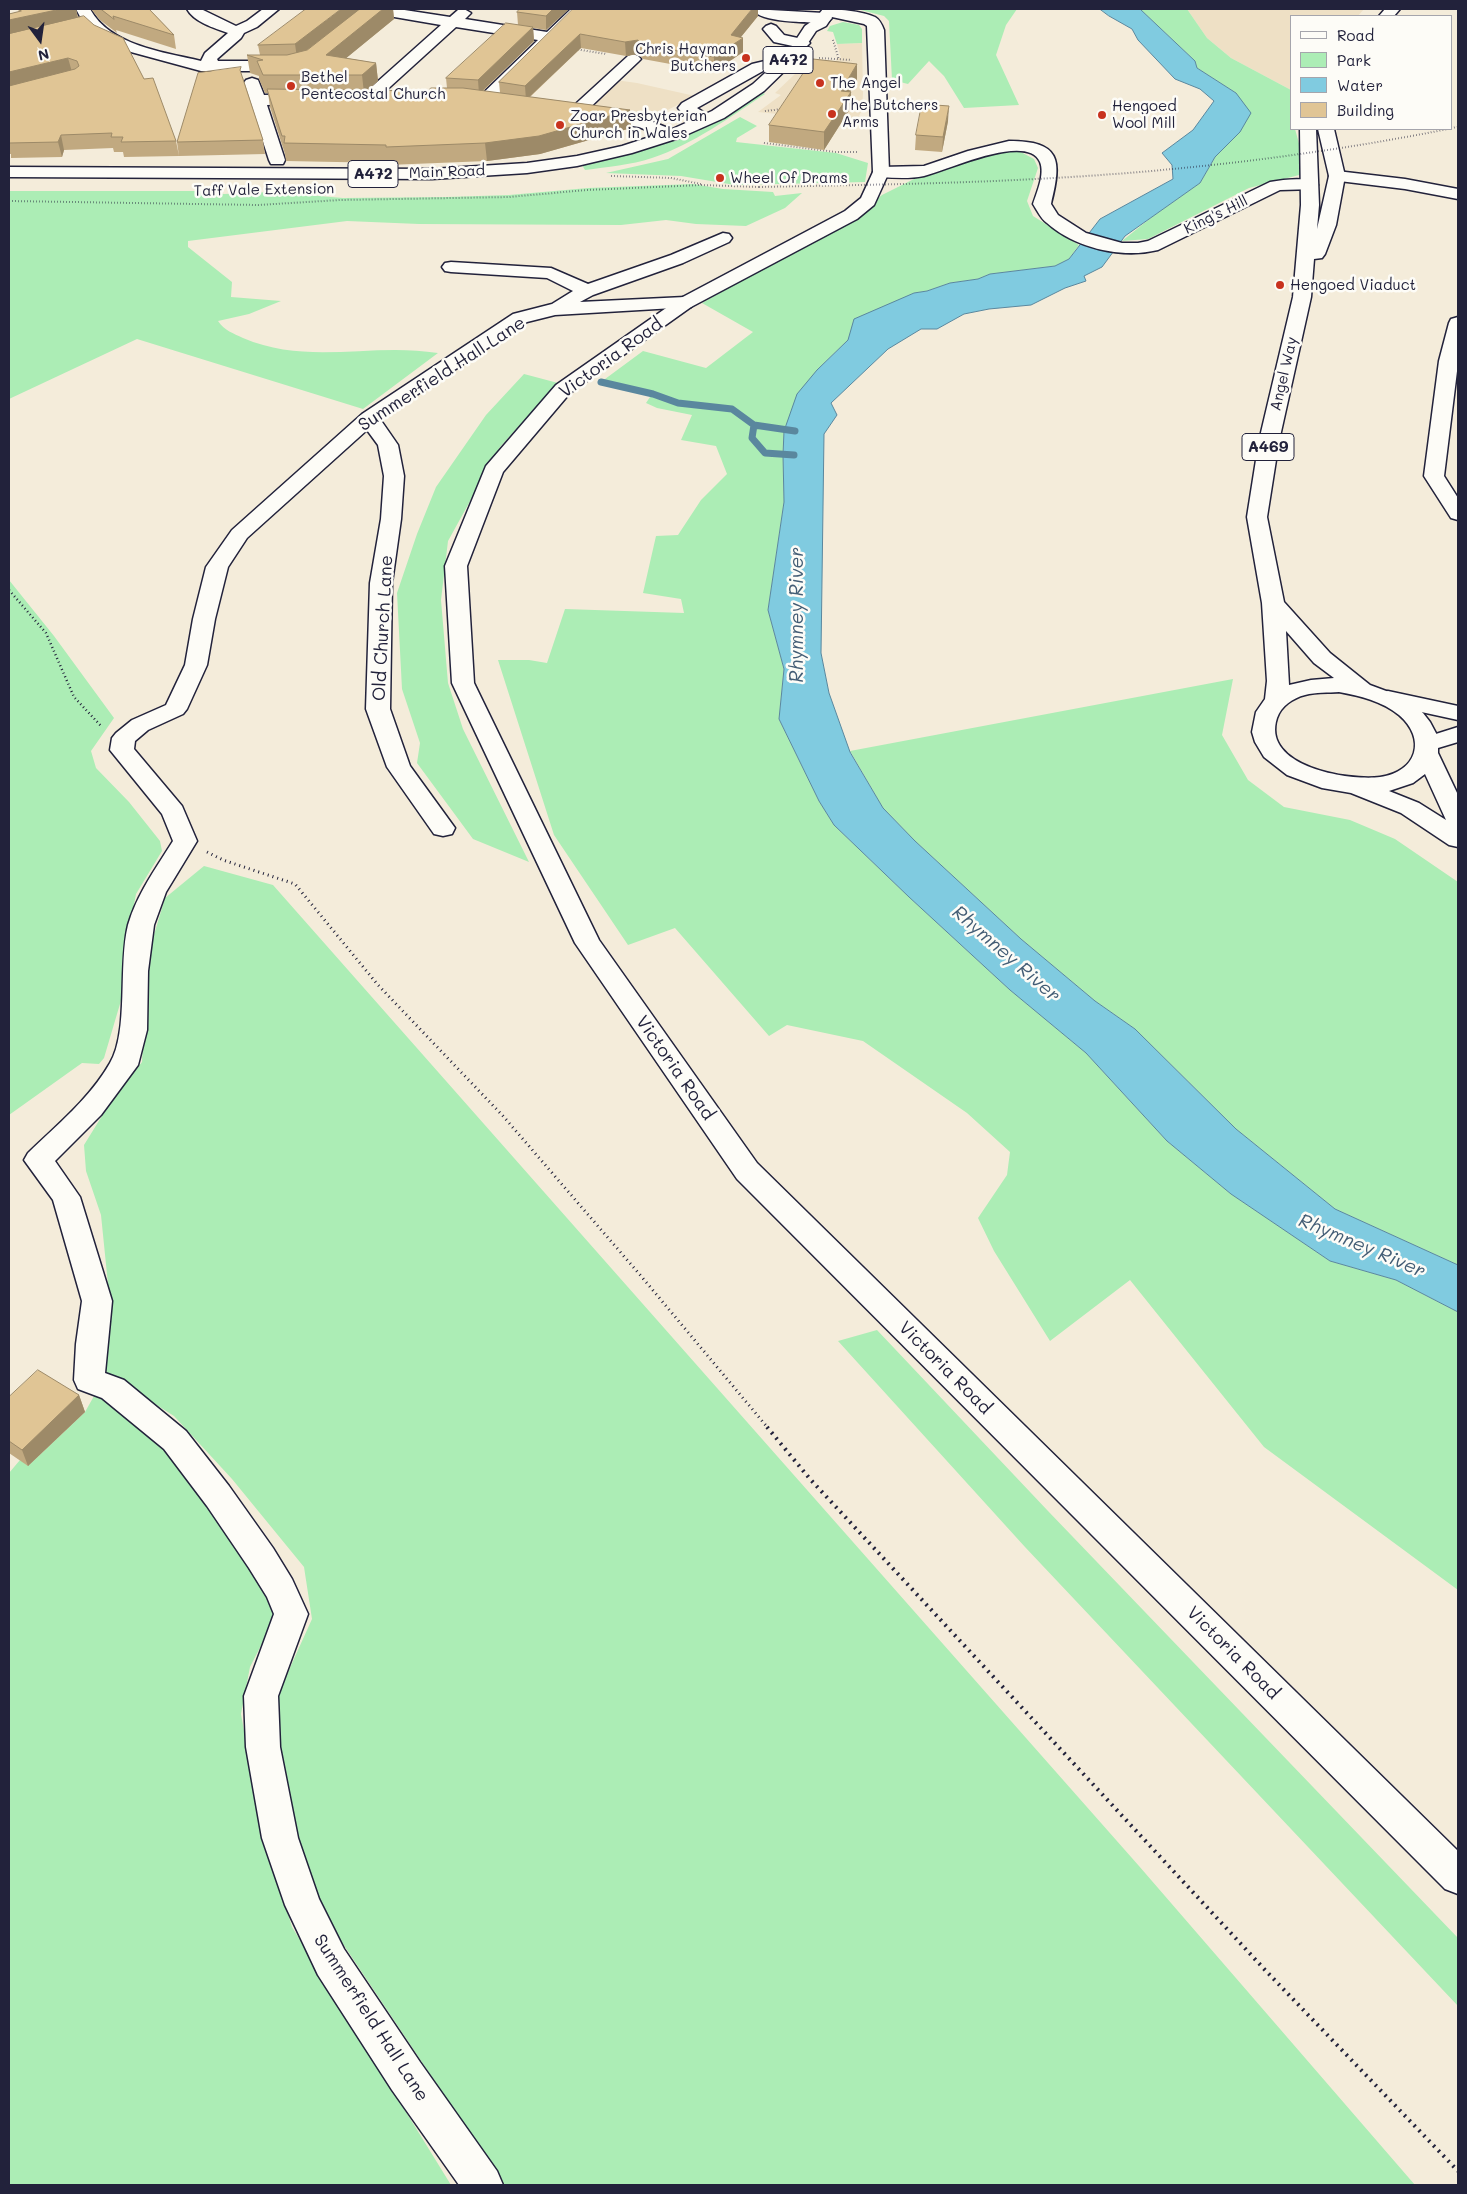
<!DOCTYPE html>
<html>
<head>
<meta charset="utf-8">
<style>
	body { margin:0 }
	#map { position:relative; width:1467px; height:2194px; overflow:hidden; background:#f4ecda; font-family:Mali,sans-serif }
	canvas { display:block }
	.frame { position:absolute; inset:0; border:10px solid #22223b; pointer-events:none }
	.legend { position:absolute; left:1290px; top:15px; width:162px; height:115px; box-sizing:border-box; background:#fdfcf7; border:1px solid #a5a5ac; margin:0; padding:6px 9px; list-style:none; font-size:15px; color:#22223b }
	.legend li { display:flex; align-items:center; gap:10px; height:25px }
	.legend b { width:25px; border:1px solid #a5a5ac }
	.north { position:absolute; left:15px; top:15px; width:50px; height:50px; -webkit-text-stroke:4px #fdfcf7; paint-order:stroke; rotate:166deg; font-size:14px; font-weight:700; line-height:20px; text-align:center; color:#22223b }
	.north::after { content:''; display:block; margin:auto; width:18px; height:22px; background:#22223b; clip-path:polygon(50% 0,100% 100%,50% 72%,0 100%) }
</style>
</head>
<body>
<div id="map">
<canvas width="1467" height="2194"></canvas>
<div class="frame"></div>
<ul class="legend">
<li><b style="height:6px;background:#fdfcf7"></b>Road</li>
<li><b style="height:14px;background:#acedb5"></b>Park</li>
<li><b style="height:14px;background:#80cbe0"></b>Water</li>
<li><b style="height:14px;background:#e0c595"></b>Building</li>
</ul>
<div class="north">N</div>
</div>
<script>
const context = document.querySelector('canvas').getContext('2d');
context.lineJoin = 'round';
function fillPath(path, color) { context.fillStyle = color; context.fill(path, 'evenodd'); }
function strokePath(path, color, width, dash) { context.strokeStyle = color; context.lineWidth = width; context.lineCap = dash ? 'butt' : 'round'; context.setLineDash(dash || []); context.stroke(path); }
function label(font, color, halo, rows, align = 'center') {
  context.font = font + ' Mali,sans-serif'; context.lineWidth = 5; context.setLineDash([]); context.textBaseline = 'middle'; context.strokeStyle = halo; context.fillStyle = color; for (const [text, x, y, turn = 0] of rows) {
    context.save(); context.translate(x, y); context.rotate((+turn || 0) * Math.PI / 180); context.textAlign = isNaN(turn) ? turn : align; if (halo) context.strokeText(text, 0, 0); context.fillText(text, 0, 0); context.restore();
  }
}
const built = new Path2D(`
	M1187,9H1364L1358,16H1291V90L1231,58L1207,38Z
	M862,43L863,93L862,110L856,122L758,112L781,95L775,93L795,74L816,59L836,61L837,58H841L837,44Z
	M615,80L637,83L695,96L650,119L583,111Z`);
const green = new Path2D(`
	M857,9H1017L1006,25L996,55L1019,105L964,108L944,76L929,61L908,84L892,80L889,21L884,16Z
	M1140,9H1187L1207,38L1231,58L1291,90V129H1295L1300,147L1303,174L1249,188L1148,239L1122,241L1153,216L1200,183L1215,157L1240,132L1236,93L1197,68L1195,61Z
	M843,22L859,25L862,29V43L837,44L833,32L827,31L830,26Z
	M763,93L765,94C730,117 694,144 652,158C631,165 607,167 585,170L582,165C647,152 708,132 763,93Z
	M740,117L757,126L737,138L736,142L836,153L868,163L865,182L735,185L681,176L606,173L668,159Z
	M1017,150L1034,159L1038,168L1027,201L1033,216L1079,245L1069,259L1055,266L990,274L978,279L950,283L927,291L914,293L848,340L817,370L784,431L783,455L784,502L768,610L784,669L779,719L819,801L834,825L909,897L1010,990L1086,1053L1167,1141L1231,1194L1330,1261L1396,1280L1458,1312V1590L1264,1447L1130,1280L1050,1341L994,1251L978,1218L1007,1175L1010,1152L967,1113L863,1041L787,1025L769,1036L675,928L628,945L554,835L498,660H529L547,663L565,609L684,613L681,599L643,593L656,536L678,535L701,500L727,474L716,446L681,440L692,415L657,408L646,403L652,394L601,382L643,351L706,368L753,332L702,303L858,215L882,195L922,175L1001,151Z
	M693,184L723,189L773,192L775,196L802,193L785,208L746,226L696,224L666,220L621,225L419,224L347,221L188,241V247L232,282L231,297L281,301L249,314L218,321C225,331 233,333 243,338C309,366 371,342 438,353L363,409L137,339L9,399V191H203L224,194L271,192L343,198L447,197L509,195L588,188Z
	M524,374L558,383L500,447L448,541L441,600L448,683L463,729L529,862L473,839L417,763L420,743L402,689L397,593L417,534L436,487L486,415Z
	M9,580L54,636L114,718L91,751L96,768L129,802L160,841L162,851L136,894L127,943L125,987L104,1058L99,1064L82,1063L9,1115Z
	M1233,679L1222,735L1248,780L1284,807L1350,820L1395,839L1458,882V1265L1335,1209L1236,1129L1135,1029L1095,1001L1021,939L915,841L883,808L850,751Z
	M204,866L273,885L1139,1866L1415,2185H504L339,1938L304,1866L278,1750L279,1692L312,1619L304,1567L232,1479L174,1416L106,1373L103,1355L109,1294L101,1215L86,1171L84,1145L113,1098L142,1062L145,995L153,938L165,898Z
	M877,1330L1048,1511L1458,1938V2006L1025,1547L838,1341Z
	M98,1389L158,1442L223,1526L271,1595L274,1620L250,1667L241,1714L260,1820L292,1927L451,2185H9V1473L20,1460L29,1465L85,1412Z`);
const water = new Path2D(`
	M1100,9H1140L1195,61L1197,68L1236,93L1251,113L1240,132L1215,157L1200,183L1125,236L1102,267L1084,276L1086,281L1065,288L1031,305L989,309L964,314L937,329H921L888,349L831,403L837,415L824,434L821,653L829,693L850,752L883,808L915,841L1021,939L1095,1001L1135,1029L1236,1129L1335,1209L1458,1265V1312L1396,1280L1330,1261L1231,1194L1167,1141L1086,1053L1010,990L909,897L834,825L819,801L779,719L784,669L768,610L784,502L783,455L784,431L797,394L817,370L848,340L854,319L914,293L927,291L950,283L978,279L990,274L1055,266L1069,259L1100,219L1173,179L1172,165L1162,153L1193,130L1214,101L1200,89L1175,79L1138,40L1132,29L1109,16Z`);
const stream = new Path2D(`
	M601,382L653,394L678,403L732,409L754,425L795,431
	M754,425L752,438L765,453L794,455`);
const pathFar3 = new Path2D(`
	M833,40L839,60
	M575,49L606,54
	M819,58L852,60
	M765,111L782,109
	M1451,128L1458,127
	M764,143L836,152H857
	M611,176L671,178L701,184
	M9,201L258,205L340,200L509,197L587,190L701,185L759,187`);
const pathFar2 = new Path2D(`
	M9,590L46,633L74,697L102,727`);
const pathFar1 = new Path2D(`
	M207,852L223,860L295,884L378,985L503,1116L641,1276L768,1428`);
const path = new Path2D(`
	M767,1427L810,1479L1266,1971L1458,2171`);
const minor = new Path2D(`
	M76,9H90C110,46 164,52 201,61L205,53L228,33C214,28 194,22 187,9H201L236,26L247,21L263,9H279L257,27L244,33L241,38L217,59L218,61H287L293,63L295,66L293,69L287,71H201L131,52L98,37L85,26Z
	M364,9H398L450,17L458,10L464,9L471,13L465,19L547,32L571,9H586L490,104H478L476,101L478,98L538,40L456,27L380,96L377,101H365L363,98L367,91L441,25L371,13L366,12Z
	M752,9L824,13L829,15L832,18L829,21L824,23C808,22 760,23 752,9Z
	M771,24L776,26L784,35L807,40L810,43L807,46L802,48L774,42L763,29L766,26Z
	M633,54L638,56L641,59L638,62L581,116H569L567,113L569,110L628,56Z
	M769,60L786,65L788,68L786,71C777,73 771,69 763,71L697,108L714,119L712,122C701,125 684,117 678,108L682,103L752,64Z
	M252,78L258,80L264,95L305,94L311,96L313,99L311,102L305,104L267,105L285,160L283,164H271L269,160L244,83L246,80Z
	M594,111L643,118L678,132L680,135L678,138H666L639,127L588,119L586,116L588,113Z
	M1009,141C1061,141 1062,160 1051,204L1058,215L1086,233L1122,243H1138L1148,241L1270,182C1285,179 1301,178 1316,181L1318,185L1316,189L1280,190L1158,250C1122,259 1075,248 1047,223C1041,219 1037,210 1033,204C1037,192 1045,174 1040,162C1027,132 946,171 924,176C910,179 895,178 881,177L875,176L873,172L875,168L881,167L924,166L968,151Z
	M1337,171L1405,179L1458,189V199L1405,189L1331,180L1329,176L1331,172Z
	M723,233L729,234L732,238L729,242L683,263L593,295L580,302L685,297L691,299L694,303L691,307L555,315L527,322L380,419L398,445L404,476L401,519L392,583L390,709L410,766L455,828L452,834L443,836L434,834L387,767L366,709L370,583L381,519L384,476L378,445L367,430L247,538L228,567L215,619L207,665L187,709L183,714L148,730L135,741L134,749L182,806L197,841L166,892L154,925L148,971L147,1030L138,1065L101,1115L55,1161L80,1197L112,1301L105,1373L124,1380L186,1431L229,1486L273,1548L292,1579L308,1614L278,1696L280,1747L298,1838L319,1899L344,1949L420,2062L497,2171L503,2185H459L392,2090L318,1975L285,1905L262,1838L246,1747L244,1696L274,1614L267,1597L249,1568L207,1506L164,1449L102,1398L78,1389L74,1380L76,1344L82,1301L53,1200L24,1160L28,1153C57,1125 90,1098 110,1063C129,1032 118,964 128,925C137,894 156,868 173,841L162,814L110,750L112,738L116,733L132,720L166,705L185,665L193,619L206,567L232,530L362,414L513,314L552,304L573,291L547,278L451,272L445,271L442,267L445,263L451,262L551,268L588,284L671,255Z
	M1458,317V363L1444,476L1458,498V520L1451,518L1424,476L1439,361L1449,323L1451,319Z
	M1388,691L1458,706V720L1380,703L1377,698L1380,693Z
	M1458,727V742L1428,751L1420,749L1416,744L1420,739Z`);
const major = new Path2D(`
	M823,9C836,9 862,11 875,17C880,20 882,25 884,30L889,172L874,205L857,219L691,307L570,393L503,472L467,566L474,683L599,940L757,1163L1458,1851V1894L1445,1889L737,1179L575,943L452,683L445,566L486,466L556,385L679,299L845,211L861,198L873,172L867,26L864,24L832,17L826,26L816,31L798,58L764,91L724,118L679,138L632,153L577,166L527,173L432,179L9,177V167L432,169L527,163L577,156L622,146L668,131L712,111L753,84L788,52L805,26L815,19Z
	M1385,9H1400L1394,16H1379Z
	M1300,129H1316L1319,205L1317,229L1329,176L1318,129H1334L1345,176L1336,225L1325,254L1322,258L1314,259L1311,297L1279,441L1267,517L1284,602L1330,653L1370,685L1405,698L1423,713L1430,722L1438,737V753L1458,795V847L1449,845L1401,813L1351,793L1322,788L1287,775L1264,757L1255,742L1252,732L1256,712L1265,699L1267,681L1262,603L1247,517L1259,441L1293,297L1301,205ZM1286,631L1314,663L1334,678L1311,680L1289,685ZM1339,692C1360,696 1382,701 1399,715C1427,739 1417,772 1380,777C1349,781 1261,767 1277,718C1281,706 1293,698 1305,695C1316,692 1328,693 1339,692ZM1425,774L1446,820L1419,803L1389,791L1413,783Z`);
const pathBridge = new Path2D(`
	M759,187C851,185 943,184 1035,179C1174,172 1312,156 1448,129`);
const wall = new Path2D(`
	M18,9H76L78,17L144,79L176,141L179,156L124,157L123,152H114L113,148L64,150L62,157L11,158V154H9V14L19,12Z
	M91,9H149L174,35L176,49L116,30L117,33L100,20Z
	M360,9H393L394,19L346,58L376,63L378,81L367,91H428L447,88L446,78L518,25L517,12L569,9L546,30L533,28L534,41L483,91L500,93L499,82L574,9L758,16L741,37L743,52L714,72L643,59L638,54L626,56L581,48L530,97L630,110L631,128L540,154L487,161L388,165V163L286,161L285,154L270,107L268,93H265L259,79V76L250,73L247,55H260L258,45Z
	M243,78L263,140L265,154L179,156L177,142Z
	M857,81L850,91L851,92L850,109L824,150L769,142V125Z
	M948,121L942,152L915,150L916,135Z
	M79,1395L85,1412L28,1466L9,1453V1397Z`);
const shadedWall = new Path2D(`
	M61,9H76L78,20L9,35V20Z
	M341,9H360L297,58L295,44Z
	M383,9H393L394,19L328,73L326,55Z
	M553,9H569L546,30V16Z
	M752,9H758V16L736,43L743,38V52L714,72V57L731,35Z
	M533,27L534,41L479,94L478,80Z
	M580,34L581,48L526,100L525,86Z
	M638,40V54L626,56L625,42Z
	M68,58L72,72L9,87V72Z
	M376,63L378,81L364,93L362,75Z
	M857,64V81L840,108L841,91Z
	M851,92L850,109L824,150V132Z
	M949,106L948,121L942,152L943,137Z
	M630,110L631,128L540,154L487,161L485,143Z
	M61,135L64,150L62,157L58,142Z
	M79,1395L85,1412L28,1466L22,1450Z`);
const building = new Path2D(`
	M18,9H61L9,20V14L21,11Z
	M101,9H149L174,35L113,16L114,19Z
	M306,9H341L295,44L258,45Z
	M360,9H383L326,55L376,63L362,75H263L257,61L263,60L247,55H287L307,50Z
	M520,9H553L546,16L517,12Z
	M573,9H752L731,35L743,38L714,57L642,45L638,40L625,42L580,34L525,86L499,82Z
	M84,16L94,25L123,38L144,79L153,78L176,141L121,142L123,137H111L112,133L61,135L58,142L9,143V86L75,69L79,66L77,61L68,58L9,72V34Z
	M506,23L533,27L478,80L446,78Z
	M813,59L857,64L841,91L851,92L824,132L769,125Z
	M241,67L240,70L263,140L177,142L198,73Z
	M431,88H463L630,110L539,136L485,143L386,147V145L284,143L285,136H282L267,89L428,91Z
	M922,104L949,106L943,137L916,135Z
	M38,1370L79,1395L22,1450L9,1441V1397Z`);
const markers = [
	[746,58,5,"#c8321e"],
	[820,83,5,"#c8321e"],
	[291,86,5,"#c8321e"],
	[832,114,5,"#c8321e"],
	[1102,115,5,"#c8321e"],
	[560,125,5,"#c8321e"],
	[720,178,5,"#c8321e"],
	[1280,285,5,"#c8321e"]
];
const farPoinames = [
	["Chris Hayman",736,49,"right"],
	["Butchers",736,66,"right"],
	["Bethel",301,77],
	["Pentecostal Church",301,94],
	["The Angel",830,83],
	["The Butchers",842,105],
	["Arms",842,122],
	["Hengoed",1112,106],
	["Wool Mill",1112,123],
	["Zoar Presbyterian",570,116],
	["Church in Wales",570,133],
	["Wheel Of Drams",730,178],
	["Hengoed Viaduct",1290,285]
];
const farStreetnames = [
	["Main Road",447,172,-2],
	["Taff Vale Extension",264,190,-1],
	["King's Hill",1216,215,-26],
	["Angel Way",1284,374,-77]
];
const shields = [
	[788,60,50],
	[373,174,50],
	[1268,447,52]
];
const shieldNames = [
	["A472",788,60],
	["A472",373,174],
	["A469",1268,447]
];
const streetNames = [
	["Victoria Road",611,358,-36],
	["Summerfield Hall Lane",442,374,-33],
	["Old Church Lane",383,628,-87],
	["Victoria Road",675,1068,55],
	["Victoria Road",945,1368,45],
	["Victoria Road",1233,1653,45],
	["Summerfield Hall Lane",371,2018,57]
];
const waterNames = [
	["Rhymney River",797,615,-90],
	["Rhymney River",1006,954,41],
	["Rhymney River",1362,1246,23]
];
fillPath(built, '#eee0c5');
fillPath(green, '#acedb5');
fillPath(water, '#80cbe0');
strokePath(water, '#5a879e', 1);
strokePath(stream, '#5a879e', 7);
strokePath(minor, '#22223b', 3);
strokePath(major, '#22223b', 3);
strokePath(pathFar3, '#22223b', 2, [0.5, 2.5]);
strokePath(pathFar2, '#22223b', 2.5, [1, 3]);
strokePath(pathFar1, '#22223b', 3, [1, 4]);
strokePath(path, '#22223b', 4, [2, 5]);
fillPath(minor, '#fdfcf7');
fillPath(major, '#fdfcf7');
strokePath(pathBridge, '#22223b', 2, [0.5, 2.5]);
fillPath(wall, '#c1a980');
fillPath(shadedWall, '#9d8a68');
fillPath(building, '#e0c595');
strokePath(building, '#9d8a68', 1);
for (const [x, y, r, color] of markers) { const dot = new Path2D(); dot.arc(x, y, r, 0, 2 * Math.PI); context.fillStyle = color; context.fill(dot); strokePath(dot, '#fdfcf7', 2); }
label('15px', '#22223b', '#fdfcf7', farPoinames, 'left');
label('15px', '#22223b', '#fdfcf7', farStreetnames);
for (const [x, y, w] of shields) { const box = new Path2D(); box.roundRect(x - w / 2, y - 13.5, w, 27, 4); context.fillStyle = '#fdfcf7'; context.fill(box); strokePath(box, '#22223b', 1); }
label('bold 16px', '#22223b', null, shieldNames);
label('18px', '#22223b', '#fdfcf7', streetNames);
label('italic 19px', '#435d75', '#fdfcf7', waterNames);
</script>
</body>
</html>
